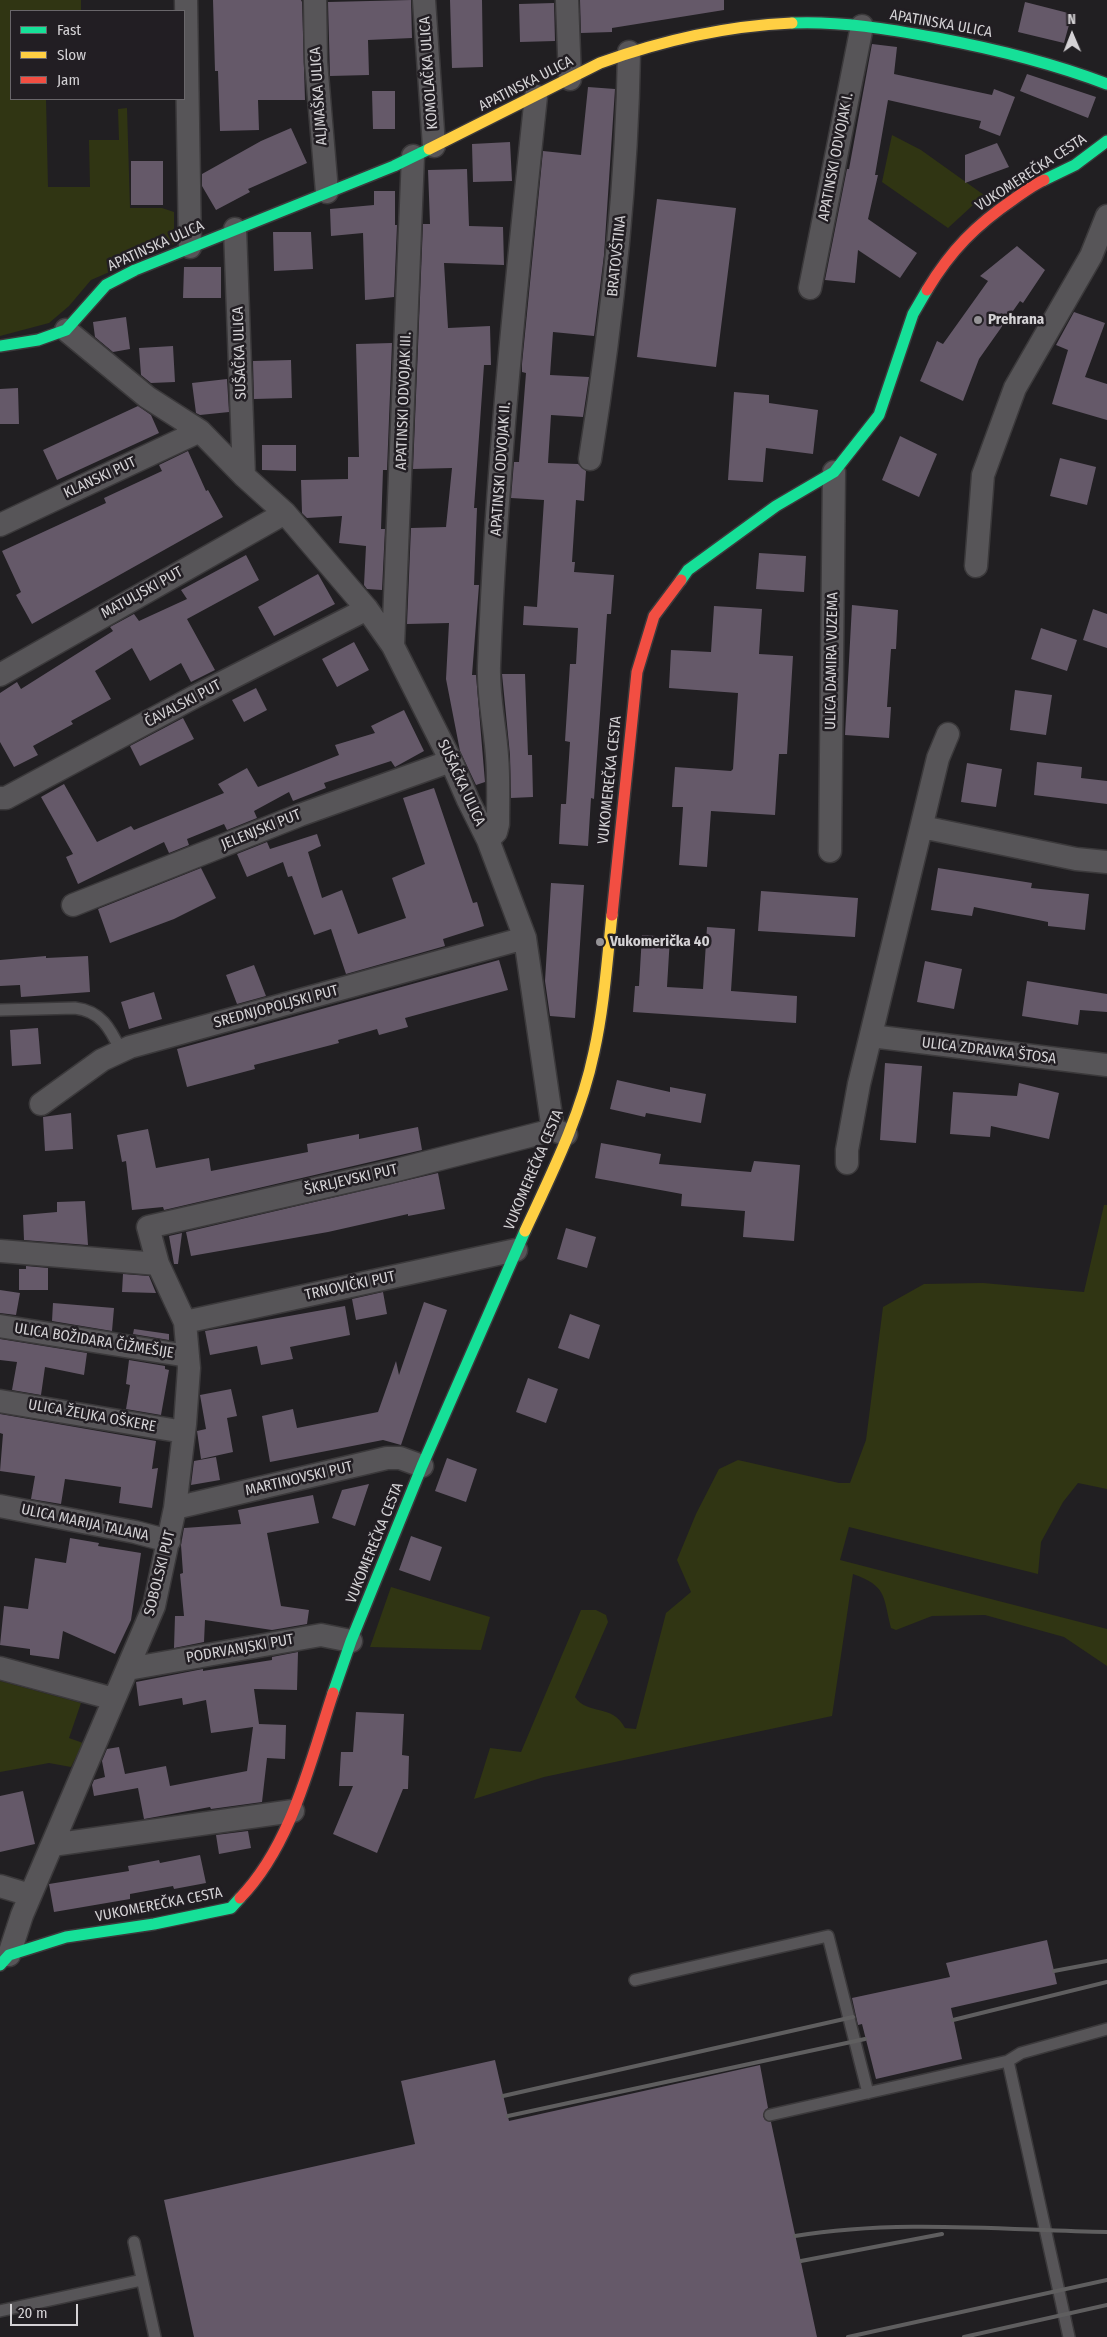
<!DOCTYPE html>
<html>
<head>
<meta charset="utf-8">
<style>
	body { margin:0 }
	#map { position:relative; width:1107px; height:2337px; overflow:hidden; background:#211f22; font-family:"Fira Sans Condensed",sans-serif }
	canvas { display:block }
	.legend { position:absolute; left:10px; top:10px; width:175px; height:90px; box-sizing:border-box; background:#221e23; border:1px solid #69666a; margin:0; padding:6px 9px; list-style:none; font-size:15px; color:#d4d2d5 }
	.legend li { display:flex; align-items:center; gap:10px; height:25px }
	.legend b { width:25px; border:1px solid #69666a }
	.north { position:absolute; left:1047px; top:10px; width:50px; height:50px; -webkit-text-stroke:4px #221e23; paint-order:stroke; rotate:359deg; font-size:14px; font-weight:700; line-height:20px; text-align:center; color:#d4d2d5 }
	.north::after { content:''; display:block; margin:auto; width:18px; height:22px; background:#d4d2d5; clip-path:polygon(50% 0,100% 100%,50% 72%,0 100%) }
	.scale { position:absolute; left:10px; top:2304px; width:68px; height:22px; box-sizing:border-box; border:2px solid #d4d2d5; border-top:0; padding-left:6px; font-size:15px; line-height:18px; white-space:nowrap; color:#d4d2d5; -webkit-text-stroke:4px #221e23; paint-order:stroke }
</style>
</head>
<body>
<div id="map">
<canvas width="1107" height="2337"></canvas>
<ul class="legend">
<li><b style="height:6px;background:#16e098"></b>Fast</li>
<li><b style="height:6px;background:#ffcf43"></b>Slow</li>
<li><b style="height:6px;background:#f24e42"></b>Jam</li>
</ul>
<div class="north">N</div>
<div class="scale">20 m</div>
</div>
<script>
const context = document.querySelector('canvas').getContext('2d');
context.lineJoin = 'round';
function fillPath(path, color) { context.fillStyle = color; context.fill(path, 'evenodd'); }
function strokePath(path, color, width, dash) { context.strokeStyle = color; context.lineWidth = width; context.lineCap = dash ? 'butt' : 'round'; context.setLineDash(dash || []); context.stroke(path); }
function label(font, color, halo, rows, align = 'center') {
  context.font = font + ' "Fira Sans Condensed",sans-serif'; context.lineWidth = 5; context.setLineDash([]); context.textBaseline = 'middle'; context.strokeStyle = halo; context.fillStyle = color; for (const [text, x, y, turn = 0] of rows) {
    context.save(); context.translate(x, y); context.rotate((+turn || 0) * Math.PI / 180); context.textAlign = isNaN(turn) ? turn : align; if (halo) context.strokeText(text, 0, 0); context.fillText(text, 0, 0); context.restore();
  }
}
const green = new Path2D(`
	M0,0H81V11H11V99H46L48,187H90L89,140H119L118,109L127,108L130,208H162L174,212V244L91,280L69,306L49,323L0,336Z
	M892,135L921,150L984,195L948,228L882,182Z
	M1104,1205H1107V1489L1078,1483L1063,1502L1041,1542L1038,1574L849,1527L840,1560L1107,1629V1666L1064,1637L985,1615L932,1616L896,1630L891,1628C883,1596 887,1586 853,1574L832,1716L544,1777L474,1799L490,1748L521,1752L581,1610H596L606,1615L608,1622L575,1697C588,1716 612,1703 625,1728L636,1729L666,1613L691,1592L677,1560L696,1514L719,1469L738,1460L839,1483H850L866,1440L883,1307L924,1284L983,1283L1084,1292Z
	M391,1587L490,1617L481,1650L370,1647Z
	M0,1681L81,1703L69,1738L83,1743L71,1767L49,1763L0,1772Z`);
const building = new Path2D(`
	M213,0H301L302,2L305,100H258L259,130L220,131L218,71H215Z
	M411,0L412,38L368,40L369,75L330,76L328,2Z
	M450,0H482L483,67L452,68Z
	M580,0H724V10L612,28V32L581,33Z
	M1025,2L1072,14L1064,43L1018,32Z
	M554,3L555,41L520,42L519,4Z
	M872,44L897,47L894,74L992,95L994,89L1015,97L1000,136L979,128L981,121L888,100L875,175H878L868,219L917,253L900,278L858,250L855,283L825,280L847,169H849Z
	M1027,74L1096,97L1088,118L1020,91Z
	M588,87L615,89L604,255L594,336L553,332L550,375L589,377L583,417L551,415L548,463L578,464L586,471L584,501L576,500L572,562H575L574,572L614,575L611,614H607L594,799L591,798L588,846L559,844L561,804H566L570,742L565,741L570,664H576L578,628L523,625L524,606L537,607L544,500L511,498L514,462H519L526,373L522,372V364L543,151L581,155Z
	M372,91H395V129H373Z
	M291,128L307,163L248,189L250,192L216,210L202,186V174L261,141Z
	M510,142L512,181L473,182L472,144Z
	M997,143L1009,167L965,183V155Z
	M131,161H163V205H131Z
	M467,169L469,226L503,227L504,265L444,263L448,328L490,326L491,365H484L474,508H477L474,585H479L472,675H476L485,782L476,785L460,751L446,679L449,623L407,624L411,528L446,527L452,468L413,469L423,224H430L428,170Z
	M374,191H395V225H397L394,297L365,300L363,233L331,236L330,209L374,205Z
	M657,199L736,208L716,367L637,357Z
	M273,232H311L313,269L274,271Z
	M1017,246L1045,270L1023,303L1020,301L979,359L963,401L920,381L937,341L943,344L988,281L980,276Z
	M184,267H221V298H183Z
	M1074,312L1105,323L1085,377L1107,384V420L1052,404L1068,350L1056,345Z
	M126,317L130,349L113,352L95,337L93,322Z
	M392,343L387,470H383L381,529H385L382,590L367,589L364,585L366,546L339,543L342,516L307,518L302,513L301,480L348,479V457H359L356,344Z
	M173,346L175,382L151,383L141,375L139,348Z
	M291,360L292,398L254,399L253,361Z
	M227,379L229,412L200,415L196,413L192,383Z
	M18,388L19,424H0V389Z
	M734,392L769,395V403L818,410L813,454L766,448L763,482L728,480Z
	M138,406L151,415L159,433L57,480L43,450Z
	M900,436L937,454L919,497L882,480Z
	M262,445H296V471L262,470Z
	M188,451L206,491L208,490L223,517L32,624L16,595L21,592L2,551L106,503L104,498L162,471L159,465Z
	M1060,458L1096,467L1087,505L1050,496Z
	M759,553L806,556L804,592L756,589Z
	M246,555L259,580L187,619L215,670L191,682L181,663L150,681L132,648L95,671L111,699L71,721L73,724L33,746L38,755L14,767L0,742V693L17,682L21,689L113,631L110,627L134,614L139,621L187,599L181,590Z
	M318,574L335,604L274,636L258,607Z
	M852,605L898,610L896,649H891L887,707H891L889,738L845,735Z
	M714,606L762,609L759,654L793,656L787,754H779L775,815L711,811L707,867L679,865L683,807H672L675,767L731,771L733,769L738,693L669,688L671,650L711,652Z
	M1093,609L1107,614V648L1083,640Z
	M1041,628L1077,640L1067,671L1031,659Z
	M354,642L369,670L337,687L322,659Z
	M502,674H525L528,755H532L533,797L511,798L510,755Z
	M256,688L267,710L244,722L232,700Z
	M1015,690L1052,695L1046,735L1010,730Z
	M404,710L424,751L395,767L391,761L324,783L326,788L293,801L289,792L254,811L257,818L227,830L224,824L187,839L189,845L169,853L164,842L78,884L66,857L73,854L41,797L64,784L97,842L131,826L134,830L224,793L218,784L247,768L258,787L339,755L335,745L375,733L371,726Z
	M183,718L194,739L140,766L130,746Z
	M1037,762L1082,767L1081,778L1107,781V804L1034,795Z
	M967,763L1002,769L996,807L961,802Z
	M434,788L473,903L477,902L484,926L443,939L445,946L346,974L331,929L314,935L292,876L288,877L283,862L247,877L237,854L267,842L270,849L317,834L321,846L308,852L322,898L342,890L358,934L406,918L392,878L425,864L403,798Z
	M201,868L216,898L174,919L110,943L98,909Z
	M938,868L1032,883L1031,888L1089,894L1085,930L1048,926V922L974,907L972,916L931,910Z
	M551,883L584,885L575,1018L550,1016L545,981Z
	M761,891L858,898L855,937L758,931Z
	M707,927L735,929L731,991L797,996L796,1023L633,1012L635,986H639L642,935L670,937L667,987L703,989Z
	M46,956V958L88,956L90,992L21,997L20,985L0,986V960Z
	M499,960L508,990L405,1018L408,1027L379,1035L377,1029L338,1040L339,1043L254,1065L255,1069L187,1087L177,1049Z
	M925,961L962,969L954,1009L917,1002Z
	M254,965L266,996L237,1004L226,975Z
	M1027,981L1107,994V1012L1080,1010L1078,1025L1022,1016Z
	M154,992L162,1019L129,1029L121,1002Z
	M38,1028L41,1064L12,1066L10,1030Z
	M885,1063L922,1066L916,1143L880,1140Z
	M617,1080L670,1092V1087L706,1094L701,1123L646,1113L645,1117L610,1109Z
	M1019,1083L1059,1093L1049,1139L991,1126L990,1137L950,1134L953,1092L1017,1096Z
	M71,1113L73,1149L45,1151L43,1117Z
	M418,1127L422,1150L164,1210L163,1207L132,1210L126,1161L122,1162L117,1135L148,1129L156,1168L209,1158L211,1171L308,1152L307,1144L359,1134V1139Z
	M601,1143L661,1154L659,1164L751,1172L754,1161L800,1165L794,1241L743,1237L745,1211L681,1206L682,1194L595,1178Z
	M438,1173L445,1209L408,1216V1214L328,1232L191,1256L186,1232Z
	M85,1201L88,1245L24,1240L23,1215L57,1212V1202Z
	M566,1228L596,1237L587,1268L557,1259Z
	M182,1233L178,1264H174L169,1236Z
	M26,1266L48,1268V1290H19V1269H26Z
	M123,1274L149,1276L156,1293L122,1292Z
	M0,1290L20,1293L16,1315L0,1313Z
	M383,1292L387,1314L356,1320L352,1299Z
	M424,1302L447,1310L401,1445L383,1440L270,1462L262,1416L293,1409L297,1428L378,1412L396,1361L399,1375Z
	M53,1303L114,1308L112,1331L52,1321Z
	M345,1306L350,1335L290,1347L293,1359L261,1365L257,1346L210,1355L205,1331Z
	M570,1314L600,1325L589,1359L558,1348Z
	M134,1329L169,1334V1340L133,1334Z
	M0,1339L87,1353L84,1375L45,1367L41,1395L12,1390L17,1362L0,1360Z
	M129,1360L165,1366V1369L169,1370L161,1415L126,1409L130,1385L126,1384Z
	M528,1378L558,1389L546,1423L516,1412Z
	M231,1389L237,1416L227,1418L233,1452L201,1459L197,1431L206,1429L200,1395Z
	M0,1414L156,1441L152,1469L158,1468L152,1508L119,1503L121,1487L65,1479L61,1504L31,1499L35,1476L0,1471L3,1434L0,1433Z
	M216,1457L220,1480L191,1485L194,1461Z
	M447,1458L477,1469L466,1502L435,1491Z
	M369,1484L355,1526L332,1518L342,1490Z
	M313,1495L319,1523L267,1533L281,1606L309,1610L307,1624L272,1630L205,1620L204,1642L174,1648L175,1616H184L180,1574L183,1573L181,1545L184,1528L241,1524L238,1510Z
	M411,1536L442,1547L430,1581L399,1570Z
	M70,1538L99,1543L98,1546L141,1553L131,1620L115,1654L63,1631L59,1659L30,1655V1649L0,1645L4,1606L28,1609L35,1558L66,1563Z
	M298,1652L297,1690L254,1689L259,1724L286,1725L285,1759L267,1758L262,1802L211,1809L210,1807L144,1819L138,1788L94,1796L92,1785L94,1780L105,1777L102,1761L107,1749L119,1747L125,1774L166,1766L170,1786L247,1771L253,1727L211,1733L206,1700L183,1705L182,1698L139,1706L136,1682L203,1669V1671L272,1660V1657Z
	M356,1712L404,1714L402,1755L409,1756L408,1789H403L377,1853L333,1834L353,1786H339L341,1752H353Z
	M23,1791L35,1844L0,1852V1796Z
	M248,1831L251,1848L219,1854L216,1835Z
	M200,1855L206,1883L174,1889L173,1886L130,1894V1899L54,1912L49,1884L129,1871L128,1866L159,1860L160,1863Z
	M1047,1940L1057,1984L951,2008L962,2059L876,2079L862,2024L858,2025L852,1998L950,1977L946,1963Z
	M495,2060L509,2121L760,2065L768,2108L765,2110L763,2116L765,2120L771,2122L817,2337H194L164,2200L415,2144L401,2081Z`);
const lane = new Path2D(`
	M0,1010L75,1008C101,1011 110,1028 121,1051
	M635,1980L828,1936L868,2093
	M1008,2061L1021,2053L1107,2029
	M770,2115L1008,2061L1069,2337
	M134,2242L155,2337
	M0,2311L142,2280`);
const street = new Path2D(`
	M186,0L190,247
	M315,0L316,62L327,192
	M424,0L434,146
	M567,0L570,79
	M235,229L244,476
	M810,288L862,26
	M66,330L147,397L200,431L244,476L285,513L367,609L393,646L451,761L468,800L488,840L525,938L553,1130L566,1134
	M590,459C612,322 627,190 629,52
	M0,525L200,431
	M976,566L983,475L1015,388L1091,256L1107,216
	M393,646L413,156
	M0,675L285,513
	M0,798H6L194,697L367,609
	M922,827L1076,859L1107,862
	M488,840L496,832L498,824C498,802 499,779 497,756C495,726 488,697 489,666C496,475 516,285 536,96
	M830,851L834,472
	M73,905L300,815L451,761
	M871,1036L1107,1065
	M41,1104L102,1060L130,1047L525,938
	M847,1163V1150L859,1084L938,758L948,734
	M0,1251L158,1264
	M185,1322L516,1250
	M0,1326L188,1356
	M0,1401L184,1432
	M0,1506L135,1532L169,1541
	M175,1508L387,1458H400L422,1466
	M0,1668L114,1699
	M128,1669L321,1635L351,1641
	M52,1845L293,1811
	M0,1886L30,1895
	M9,1955L22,1915L154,1606L175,1508L185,1424L189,1368L185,1322L158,1264L148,1227L389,1172L553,1130`);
const fast = new Path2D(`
	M792,23C841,21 889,29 937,38C995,49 1052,63 1107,84
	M1044,180L1075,165L1107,141
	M0,346L38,340L66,330L106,285L135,270L394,166L429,149
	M681,580L688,570L776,506L834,472L879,415L913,314L927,290
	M333,1693L351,1641L422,1466L525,1231
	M0,1965L9,1955L66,1937L154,1924L231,1908L240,1898`);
const slow = new Path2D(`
	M429,149L600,63C663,40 726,26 792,23
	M525,1231C552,1173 581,1115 594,1052C604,1007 607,961 612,915`);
const jam = new Path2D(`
	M927,290C951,250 976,225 1014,199C1024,192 1033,185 1044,180
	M612,915L637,672L654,616L681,580
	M240,1898C292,1844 310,1762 333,1693`);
const rail = new Path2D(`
	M1054,1971L1107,1961
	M953,2020L1107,1982
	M503,2096L853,2017
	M508,2116L865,2039
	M795,2236C897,2219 1004,2230 1107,2232
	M801,2261L942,2234
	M848,2337L1107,2280
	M964,2337L1107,2305`);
const markers = [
	[978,320,5,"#959396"],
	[600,942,5,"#959396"]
];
const streetNames = [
	["APATINSKA ULICA",941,24,10],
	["KOMOLAČKA ULICA",429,73,-94],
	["APATINSKA ULICA",526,84,-27],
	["ALJMAŠKA ULICA",319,96,-94],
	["APATINSKI ODVOJAK I.",836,157,-79],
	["VUKOMEREČKA CESTA",1031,173,-33],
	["APATINSKA ULICA",156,246,-24],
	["BRATOVŠTINA",617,256,-84],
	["SUŠAČKA ULICA",240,353,-92],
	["APATINSKI ODVOJAK III.",404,401,-88],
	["APATINSKI ODVOJAK II.",501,469,-86],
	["KLANSKI PUT",100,478,-25],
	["MATULJSKI PUT",142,593,-29],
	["ULICA DAMIRA VUZEMA",832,661,-89],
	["ČAVALSKI PUT",183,704,-28],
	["VUKOMEREČKA CESTA",610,780,-84],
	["SUŠAČKA ULICA",461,783,65],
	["JELENJSKI PUT",261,830,-22],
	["SREDNJOPOLJSKI PUT",276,1007,-15],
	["ULICA ZDRAVKA ŠTOSA",989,1051,7],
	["VUKOMEREČKA CESTA",534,1170,-67],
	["ŠKRLJEVSKI PUT",351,1180,-13],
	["TRNOVIČKI PUT",350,1286,-12],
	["ULICA BOŽIDARA ČIŽMEŠIJE",94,1341,9],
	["ULICA ŽELJKA OŠKERE",92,1416,10],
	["MARTINOVSKI PUT",299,1479,-13],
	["ULICA MARIJA TALANA",85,1523,12],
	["VUKOMEREČKA CESTA",375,1543,-68],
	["SOBOLSKI PUT",160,1573,-76],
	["PODRVANJSKI PUT",240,1649,-10],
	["VUKOMEREČKA CESTA",159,1905,-11]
];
const poiNames = [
	["Prehrana",988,320],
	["Vukomerička 40",610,942]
];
fillPath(green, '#303513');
fillPath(building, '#655969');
strokePath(lane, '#3b393b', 14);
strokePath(street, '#3b393b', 25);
strokePath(fast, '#3b393b', 14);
strokePath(slow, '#3b393b', 14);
strokePath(jam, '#3b393b', 14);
strokePath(lane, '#575558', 11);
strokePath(street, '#575558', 22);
strokePath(fast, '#16e098', 11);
strokePath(slow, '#ffcf43', 11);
strokePath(jam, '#f24e42', 11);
strokePath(rail, '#5f5e5f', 4);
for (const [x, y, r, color] of markers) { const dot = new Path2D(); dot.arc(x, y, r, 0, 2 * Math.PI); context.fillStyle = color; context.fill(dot); strokePath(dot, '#221e23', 2); }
label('15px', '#d4d2d5', '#221e23', streetNames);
label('bold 15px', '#d4d2d5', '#221e23', poiNames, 'left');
</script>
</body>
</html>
